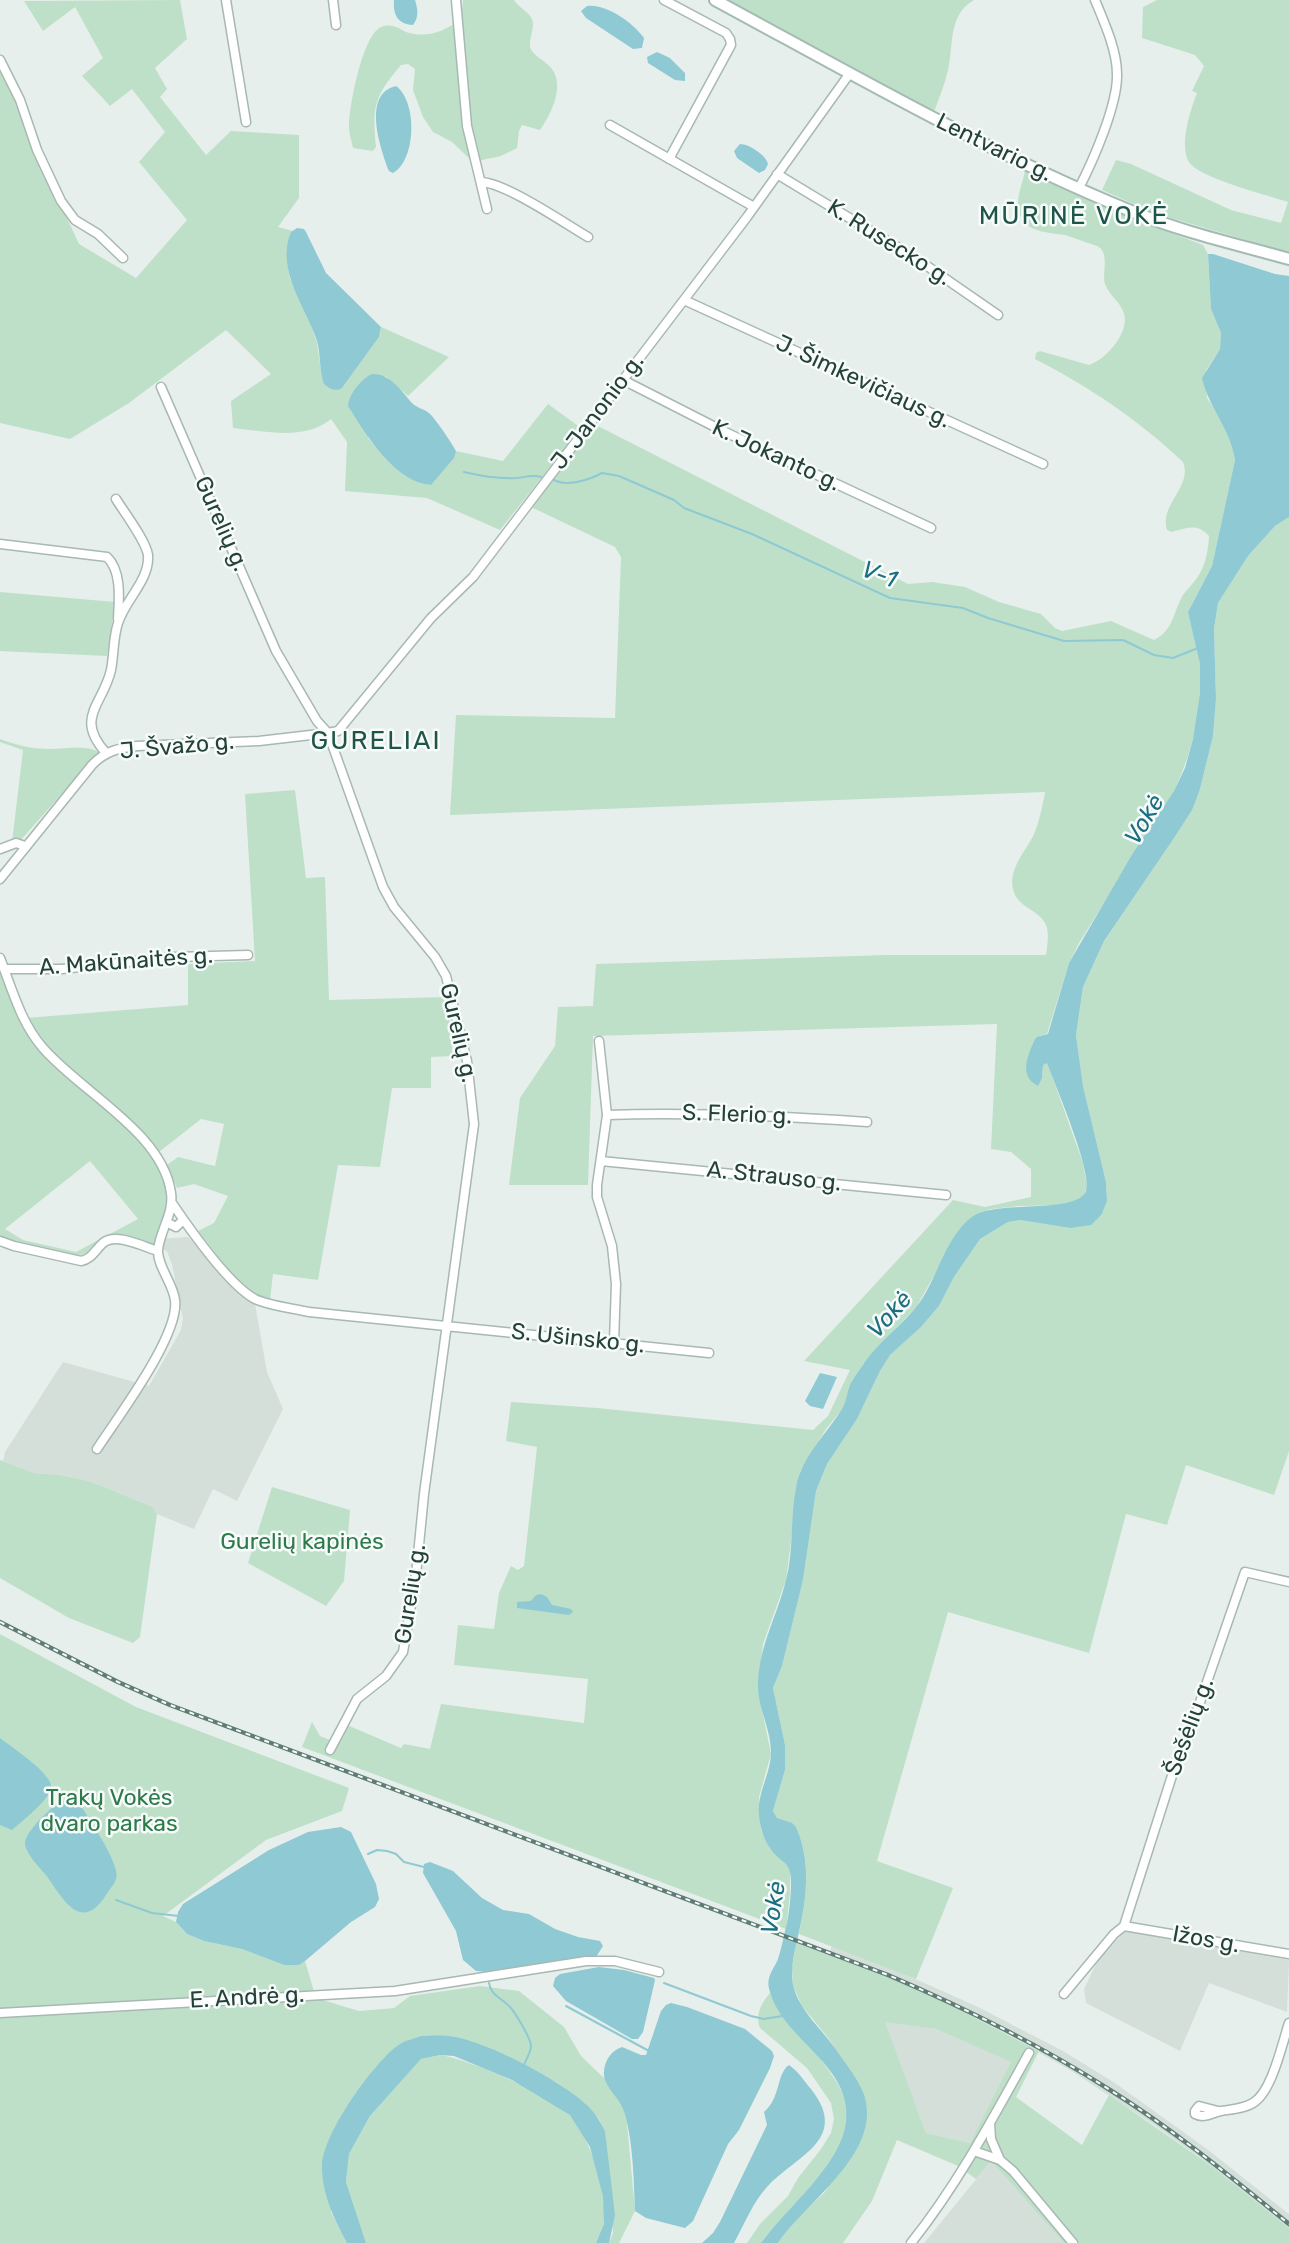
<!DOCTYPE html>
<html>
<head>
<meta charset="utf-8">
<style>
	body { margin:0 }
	canvas { display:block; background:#e6efeb }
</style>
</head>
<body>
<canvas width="1289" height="2243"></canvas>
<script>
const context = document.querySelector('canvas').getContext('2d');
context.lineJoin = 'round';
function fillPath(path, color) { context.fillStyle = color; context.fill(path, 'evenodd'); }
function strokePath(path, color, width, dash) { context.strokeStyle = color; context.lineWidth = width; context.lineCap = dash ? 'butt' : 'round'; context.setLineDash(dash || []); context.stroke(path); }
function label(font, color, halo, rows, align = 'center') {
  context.font = font + ' Rubik,sans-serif'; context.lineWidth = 5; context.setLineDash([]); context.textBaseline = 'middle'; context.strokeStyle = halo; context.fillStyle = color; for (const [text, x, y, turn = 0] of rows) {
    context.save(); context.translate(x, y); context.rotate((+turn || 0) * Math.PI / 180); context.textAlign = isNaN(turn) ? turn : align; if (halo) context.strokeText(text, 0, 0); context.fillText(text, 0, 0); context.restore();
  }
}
const built = new Path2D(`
	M188,1237L255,1304L267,1372L283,1409L237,1501L213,1489L194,1529L157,1514L153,1507L89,1481L60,1475L34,1473L3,1461L5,1452L63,1362L149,1386L181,1330L183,1319L172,1265L167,1251L153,1246L158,1239Z
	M1125,1931L1289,1960L1287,2012L1209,1983L1180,2051L1086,2003L1084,1989L1098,1960Z
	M832,1946L891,1968L978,2007L1063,2051L1115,2083L1207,2149L1289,2214V2228L1214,2168L1157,2127L1070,2070L1038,2052L1039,2050L948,2004L888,1977L828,1956Z
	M884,2021L936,2029L1012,2062L970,2143L926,2133Z
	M991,2161L1064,2243H924Z`);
const green = new Path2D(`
	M180,0L187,39L155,68L167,89L160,97L206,155L231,131L299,135V198L278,227L293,231L291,232L287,262L290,279L308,316L317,343L322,378L342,388L379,337L381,327L449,357L408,396L385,376L368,438C385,456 404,483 431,485L453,458L456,451L503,461L548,404L581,428L500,530L427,498L345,491L347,442L331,419C304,441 265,431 233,428L231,401L271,374L226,330L129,403L70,439L0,423V68L19,105L36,152L79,244L136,278L187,220L139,162L165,132L132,89L110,106L82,76L103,58L75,7L43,31L24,1Z
	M463,0H514C518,7 529,12 532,19C536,29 526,42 532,51C537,58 547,62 552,69C565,87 551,114 540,130L522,125L519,131L517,148L501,156L473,162L452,142L433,132L423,117L413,90L415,69L408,64L401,65C374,97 372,106 376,147L373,151L353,148C352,142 349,134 349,127C349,107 362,36 381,27C391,23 398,28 406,32C427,39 445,31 461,19Z
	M727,0H974C948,15 954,43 948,70C945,84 939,98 934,112Z
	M1157,0H1289V256L1280,253V250L1154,213L1102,190L1116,160L1131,164L1231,210L1281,223L1288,202C1267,195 1199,178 1189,162C1179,145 1190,111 1197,93L1192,91L1204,66L1195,55L1142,38L1143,7Z
	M1025,171L1096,204L1203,245L1208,254L1211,309L1221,333L1220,349L1206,370L1207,398L1222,419L1232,445L1235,460L1212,566L1188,612C1192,629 1198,647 1200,665C1204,708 1192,752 1174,791L1079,943L1069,963L1047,1034L1035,1037L1042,1078L1043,1065L1047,1062L1083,1163L1087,1186L1084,1195L1080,1200L1063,1205L1019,1206L991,1209L980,1213L960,1229L917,1306L869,1357L853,1379L844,1407L826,1429L800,1472L786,1580L763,1644L758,1690L771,1754L759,1797L761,1830L770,1848L790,1868V1894L786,1929L302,1747L312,1722L320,1736L337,1743L347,1725L401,1748L404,1744L430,1749L441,1704L584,1723L588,1679L454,1665L458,1625L494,1629L499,1593L511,1566L518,1570L524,1566L537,1447L506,1441L511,1402L597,1408L813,1430L828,1416L850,1370L804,1361L953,1200L985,1207L1031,1197V1169L1011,1152L991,1149L997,1024L593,1036L588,1185H509L520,1098L555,1046L558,1007L593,1006L596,964L887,955H1046C1047,948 1049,936 1047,928C1043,910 1017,909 1013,889C1008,866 1029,849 1036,829C1040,818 1043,804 1045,792L450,815L456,715L615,718L621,557L615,547L531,507L594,424L908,584L932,582L965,587L999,602L1041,614L1055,628L1062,631L1111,621L1154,640C1174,630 1173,612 1183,595C1187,589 1193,584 1197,578C1206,565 1208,551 1209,536C1197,523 1188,528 1172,532L1167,530C1159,504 1193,487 1183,462C1140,421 1088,386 1035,359L1036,353L1040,351L1089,365C1107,359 1132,330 1123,311C1119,301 1109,295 1105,284C1102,274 1109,256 1100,248C1097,245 1090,244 1085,242C1079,240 1072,237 1065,235C1044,232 1018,232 1018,203C1018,193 1023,181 1025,171Z
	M1289,517V1451L1274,1495L1186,1465L1167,1525L1126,1514L1089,1653L948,1612L877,1861L953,1888L916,1979L799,1934C806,1898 812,1861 796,1827L777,1818L773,1811L785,1770V1745L773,1688L782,1666L803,1580L816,1491L827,1464L857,1419L880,1371L890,1355L921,1327L939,1306L954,1277L980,1239L1008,1222L1020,1220L1070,1228L1102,1214L1107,1201L1106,1182L1083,1086L1076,1035L1083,987L1104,941L1170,844L1200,789L1213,736L1216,699L1214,629L1218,603L1248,556L1275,526Z
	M0,592L115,602L107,656L0,651Z
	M0,739C16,745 32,749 49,749C66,749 84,744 99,752L11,851L23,750L0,742Z
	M295,790L306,878L325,877L329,1000L447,997L453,1056L431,1057V1088H392L380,1167L338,1165L318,1280L273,1274L270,1300C239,1292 218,1254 198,1231L214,1223L228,1196L194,1184L177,1188L167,1165L178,1157L215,1166L224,1124L201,1119L159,1152C119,1106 57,1068 26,1018L188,1005V964L255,961L245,794Z
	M0,967C11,996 19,1026 39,1049C74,1090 135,1123 160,1169C172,1191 165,1226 153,1246L100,1242L87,1254L71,1256L0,1237ZM90,1161L138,1219L76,1252L23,1240L5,1229Z
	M0,1460L34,1473L60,1475L89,1481L153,1507L157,1514L140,1637L133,1643L69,1618L0,1578Z
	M272,1487L350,1510L344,1581L326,1606L248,1563Z
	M0,1634L136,1707L349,1788L342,1811L266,1840L163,1916L176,1922L187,1934L204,1941L242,1949L284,1965H299L305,1961L316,1998L359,2011L394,2008L410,1996L480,1986L519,1991L564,2027L581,2056L605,2079L623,2107L627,2123L635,2211L619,2243H609L613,2233L605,2131L599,2119L585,2103L558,2083L497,2052L448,2036H421L401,2044L375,2068L347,2106L331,2212L347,2243H0Z
	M796,1943L888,1977L948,2004L1039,2051L1016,2097L1082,2145L1109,2095L1214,2168L1289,2228V2243H1064L991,2161L976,2179L958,2166L897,2140L872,2201L843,2243H778L790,2224L825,2192L865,2125L867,2109L862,2091L848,2068L829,2039L802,2006L793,1986L792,1968ZM885,2022L936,2029L1011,2062L970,2143L926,2133Z
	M770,1993C784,2021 807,2040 825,2065C833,2077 842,2088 846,2102C860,2151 787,2206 761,2243H747L760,2224L788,2196L798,2178L821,2149L831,2133L834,2119L831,2103L807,2068L760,2028C755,2014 761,2004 770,1993Z
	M440,2055C466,2058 554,2096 571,2116C589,2139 611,2194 604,2223C603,2230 598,2237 596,2243H366L346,2182L349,2154L370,2116L421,2059Z`);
const water = new Path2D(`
	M394,0H415C418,10 419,17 413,25C397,24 393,14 394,0Z
	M587,6C607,4 632,22 644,38L642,48L633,49L586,18L581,11Z
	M657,52L670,58L685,73V81L675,80L648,63L647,57Z
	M396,86C418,102 416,161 393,173L389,171C381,150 361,94 396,86Z
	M740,144C749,144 766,155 768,164L765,170L759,173L737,158L734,151Z
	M297,228L304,229L306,232L326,273L381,327L379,337L342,388C335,392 330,389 324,384C319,371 321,355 317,341C306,307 275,270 291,232Z
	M1208,254H1213L1275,274L1289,276V517L1275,526L1248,556L1218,603L1214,629L1216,699L1213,736L1200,789L1192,810L1170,844L1104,941L1083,987L1076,1035L1083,1086L1106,1182L1107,1201L1102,1214L1091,1225L1070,1228L1020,1220L1008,1222L980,1239L954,1277L939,1306L921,1327L890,1355L880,1371L857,1419L827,1464L816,1491L803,1580L782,1666L773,1688L785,1745V1770L773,1811L777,1818L792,1823L796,1827C811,1860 807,1897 799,1932C795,1949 790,1967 793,1985C799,2011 823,2030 837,2051C846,2064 857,2078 863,2092C886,2151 805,2202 778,2243H761C787,2207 840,2166 846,2123C854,2066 784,2041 770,1992C765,1977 773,1971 778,1959C781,1950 783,1940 785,1931C789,1916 791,1898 791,1882C791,1859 780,1864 770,1848C763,1838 760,1826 759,1815C757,1792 771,1774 771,1752C771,1728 757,1707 758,1683C760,1643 777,1617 786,1580C794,1551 790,1518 796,1488C801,1457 826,1435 842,1409C847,1401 847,1391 851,1383C855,1375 862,1367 867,1359C883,1338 905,1323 920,1302C938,1276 946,1236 972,1217C996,1199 1076,1215 1086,1191C1093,1172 1055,1085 1047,1063L1043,1065L1042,1078L1038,1086C1017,1075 1029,1053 1036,1037L1048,1034L1069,963L1133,853L1174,791L1185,768L1193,739L1200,694V664L1188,612L1212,566L1235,460C1230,427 1209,409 1202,378L1220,349L1221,333L1211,309Z
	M372,374C389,373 401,390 411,402C416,408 425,409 430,414C435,418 453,445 456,451L454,458L431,485C395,483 365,433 348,406C349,394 361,379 372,374Z
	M820,1373L837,1377L823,1409L810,1406L805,1401Z
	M541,1594L547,1597L552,1605L571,1609L573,1612L569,1615L517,1608V1602L531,1601L536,1595Z
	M0,1738C11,1747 55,1775 51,1789C47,1802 22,1821 12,1830L0,1825Z
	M62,1800L75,1803L83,1809C93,1826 112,1852 116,1871C119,1880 111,1887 106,1895C81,1934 63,1899 46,1875C40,1868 26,1854 25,1844C24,1832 53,1806 62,1800Z
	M341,1827L351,1832L376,1884L379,1899L375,1907L351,1922L305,1961L299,1965H284L242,1949L204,1941L187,1934L176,1922L178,1912L183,1904L269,1850L308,1832Z
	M430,1862L453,1871L482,1898L503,1910L529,1914L555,1929L578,1937L600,1941L603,1946L596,1957L488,1972L476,1971L463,1960L456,1931L423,1873L424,1864Z
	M599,1967L624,1970L654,1978L655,1980L643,2032L638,2039H632L566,2001L553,1986L555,1978L560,1974Z
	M671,2003L687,2007L745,2029L772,2051L774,2056L770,2068L739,2130L728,2144L693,2221L685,2228L646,2218L635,2211C634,2182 633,2135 623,2109C619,2097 602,2085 604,2071C605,2060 612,2050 622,2047L641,2055H646L661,2011L666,2005Z
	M421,2036C429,2036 439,2035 448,2036C483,2039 562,2081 587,2105C595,2113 600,2121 605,2131L615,2215L609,2243H596L604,2224L603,2196L590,2147L570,2115L512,2080L454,2056L440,2055L421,2059L370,2116L349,2154L346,2182L366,2243H347C334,2218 322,2195 322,2166C322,2135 374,2061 400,2044C406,2040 414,2039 421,2036Z
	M789,2065C798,2071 804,2081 811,2089C851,2140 795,2156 767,2187C753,2202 744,2225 734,2243H702L713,2233L720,2222L767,2125L764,2112C781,2098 776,2074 789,2065Z`);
const stream = new Path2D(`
	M464,472C481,476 500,479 517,478C526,477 532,474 541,477
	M554,480C567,487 589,480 602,473L619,476L674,500L684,508L752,534L890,598L963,608L988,618L1064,641L1123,640L1154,655L1173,658L1198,648
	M368,1854L377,1850L387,1851L396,1854L404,1862L424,1867
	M116,1900L152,1913L179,1916
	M489,1983C491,1996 502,1998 510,2007C515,2012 531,2039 531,2046C531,2052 525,2062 523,2067
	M664,1983L751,2016L764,2019L782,2016
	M566,2006L649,2051`);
const minor = new Path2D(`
	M226,0L246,122
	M333,0L336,25
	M456,0L467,126L487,209
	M664,0L726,33L730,39L731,45L669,159
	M0,60L20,100L37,150L61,201L75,220L98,234L123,258
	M610,125L754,207
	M777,174L917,259L998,315
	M481,182C506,183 564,223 588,237
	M1079,188C1093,161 1118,104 1117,74C1117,50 1104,22 1095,0
	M684,300L1043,464
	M623,380L725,432L931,528
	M161,387L276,651L317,721L328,733L383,887L394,907L435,957L446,976L467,1061L474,1124L424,1494L416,1575L403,1652L386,1676L357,1699L330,1750
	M0,544L107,557C122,571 119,600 118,619
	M106,753C74,717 103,705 111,670C114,655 113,638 118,623C125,600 150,580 148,555C146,541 124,512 116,499
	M0,849L16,843L25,846
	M0,879L92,765C105,751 119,748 137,746L259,741L328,733L338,731L343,725L431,618L473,577L747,217L850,73
	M0,958C12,989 21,1023 43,1048C81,1092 163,1133 171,1193C174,1214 160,1230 158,1250C157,1266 173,1283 175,1300C180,1335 117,1418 97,1449
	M4,969H62L175,957L248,955
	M599,1041L607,1115L597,1185V1197L612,1246L616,1284L614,1342
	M607,1115C694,1112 780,1116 867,1122
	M601,1161L946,1195
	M172,1203C189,1228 229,1285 255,1299C270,1306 292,1308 309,1312L709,1353
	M168,1223L176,1227L183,1220
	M0,1241L14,1246L81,1261C92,1259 95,1250 103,1243C116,1232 144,1247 158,1251
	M1124,1926L1177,1760L1188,1737L1245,1572L1289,1582
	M1124,1926L1289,1954
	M1064,1994L1114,1934L1124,1926
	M0,2013L395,1991L586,1961H615L659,1972
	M1218,2111L1199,2106L1195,2111V2114C1205,2119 1211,2113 1221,2111C1233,2109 1243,2109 1253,2103C1272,2092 1282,2044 1289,2023
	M990,2123L991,2139L1000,2160
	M974,2151L1000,2160L1013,2171L1073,2243
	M911,2243C958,2184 993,2118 1029,2053`);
const secondary = new Path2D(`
	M715,0C852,74 987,152 1131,211C1182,232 1236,244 1289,259`);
const rail = new Path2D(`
	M0,1622L118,1682L170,1705L888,1975C965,2008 1040,2045 1110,2090C1174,2130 1231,2177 1289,2224`);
const streetNames = [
	["Lentvario g.",994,148,26],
	["K. Rusecko g.",889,243,32],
	["J. Šimkevičiaus g.",863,382,25],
	["J. Janonio g.",598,412,-53],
	["K. Jokanto g.",776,456,25],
	["Gurelių g.",221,524,66],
	["J. Švažo g.",177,747,-5],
	["A. Makūnaitės g.",126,962,-4],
	["Gurelių g.",458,1033,77],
	["S. Flerio g.",737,1115,2],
	["A. Strauso g.",774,1177,6],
	["S. Ušinsko g.",578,1339,6],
	["Gurelių g.",411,1594,-81],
	["Šešėlių g.",1190,1727,-70],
	["Ižos g.",1206,1940,10],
	["E. Andrė g.",247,1998,-3]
];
const parkNames = [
	["Gurelių kapinės",302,1542],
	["Trakų Vokės",109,1798],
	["dvaro parkas",109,1824]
];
const waterNames = [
	["V-1",879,575,21],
	["Vokė",1145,820,-59],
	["Vokė",890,1315,-48],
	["Vokė",774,1908,-81]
];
const quarterNames = [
	["MŪRINĖ VOKĖ",1074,216],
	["GURELIAI",376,741]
];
fillPath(built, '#d4dfda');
fillPath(green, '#bfe0c8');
fillPath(water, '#8ec9d4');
strokePath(stream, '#8ec9d4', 2);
strokePath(minor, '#a8b8b2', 11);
strokePath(secondary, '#a4bbb3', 14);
strokePath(minor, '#fff', 8);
strokePath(secondary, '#fff', 10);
strokePath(rail, '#5f7d75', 4.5);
strokePath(rail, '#f7fbf9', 2, [5]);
label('23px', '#24423a', '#f7fbf9', streetNames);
label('23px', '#2d7a4b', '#f7fbf9', parkNames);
label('italic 24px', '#1c6f80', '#f7fbf9', waterNames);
context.letterSpacing = '2px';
label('26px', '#1f5548', '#f7fbf9', quarterNames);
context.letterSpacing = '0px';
</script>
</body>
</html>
